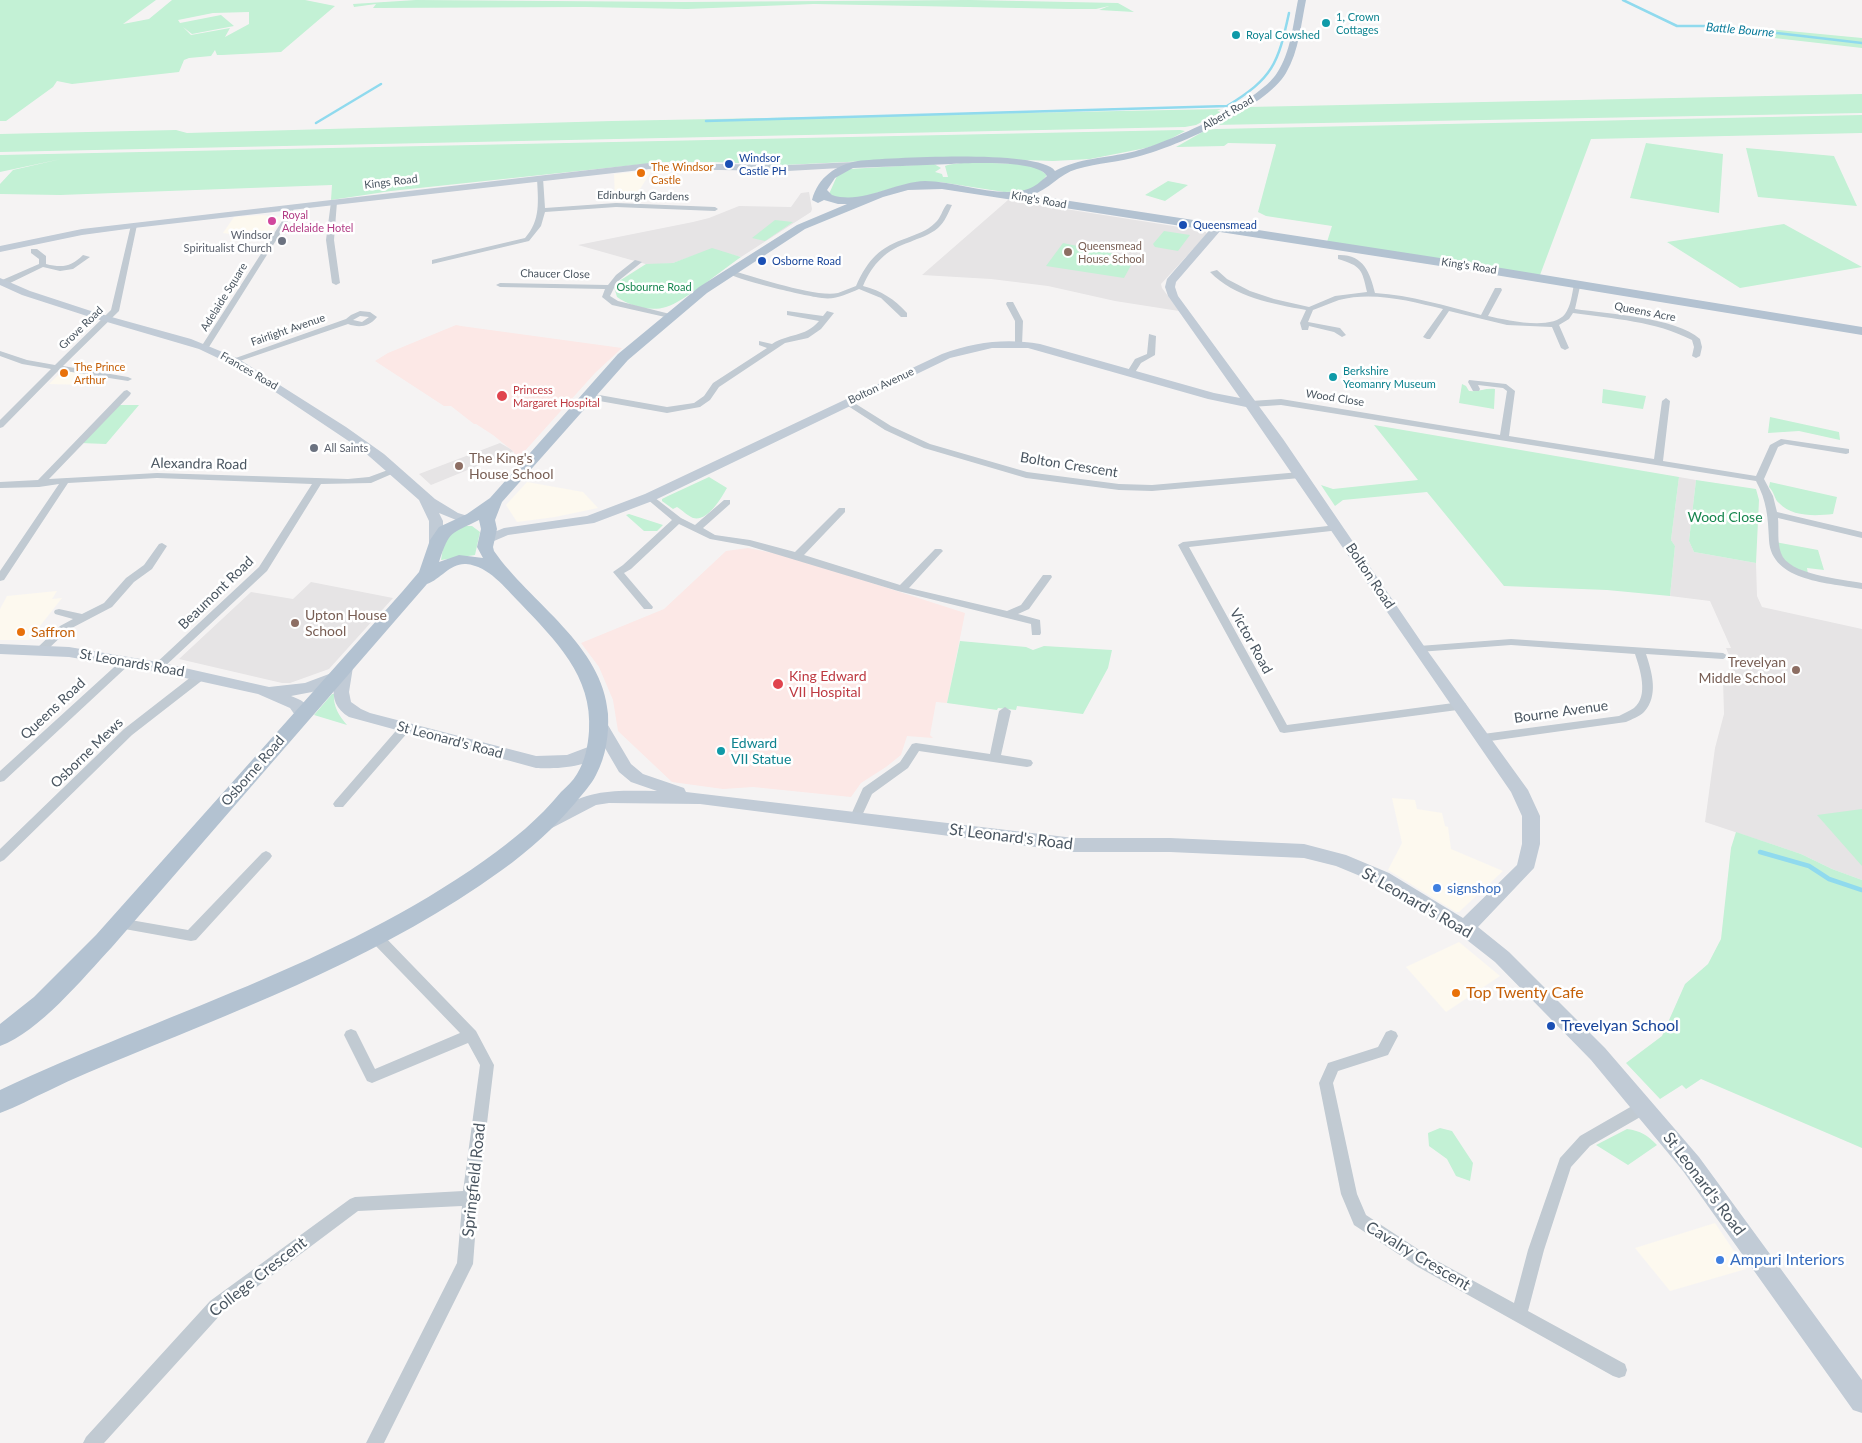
<!DOCTYPE html>
<html>
<head>
<meta charset="utf-8">
<style>
	body { margin:0 }
	canvas { display:block; background:#f5f3f3 }
</style>
</head>
<body>
<canvas width="1862" height="1443"></canvas>
<script>
const context = document.querySelector('canvas').getContext('2d');
context.lineJoin = 'round';
function fillPath(path, color) { context.fillStyle = color; context.fill(path, 'evenodd'); }
function strokePath(path, color, width, dash) { context.strokeStyle = color; context.lineWidth = width; context.lineCap = dash ? 'butt' : 'round'; context.setLineDash(dash || []); context.stroke(path); }
function label(font, color, halo, rows, align = 'center') {
  context.font = font + ' Lato,sans-serif'; context.lineWidth = 5; context.setLineDash([]); context.textBaseline = 'middle'; context.strokeStyle = halo; context.fillStyle = color; for (const [text, x, y, turn = 0] of rows) {
    context.save(); context.translate(x, y); context.rotate((+turn || 0) * Math.PI / 180); context.textAlign = isNaN(turn) ? turn : align; if (halo) context.strokeText(text, 0, 0); context.fillText(text, 0, 0); context.restore();
  }
}
const commercial = new Path2D(`
	M652,170L635,197L615,199L614,174Z
	M262,215L282,217L268,240L230,241V234L223,233L234,217Z
	M69,371L98,376L87,385L49,384L59,374Z
	M527,482L583,492L598,508L555,517L517,522L506,505Z
	M57,591L52,599L62,598L29,640H0V609L7,596Z
	M1392,798L1415,800L1417,809L1442,813L1445,826L1448,827L1451,849L1503,871L1459,912H1456L1388,870L1402,843Z
	M1459,942L1500,976L1446,1012L1406,967Z
	M1715,1223L1746,1269L1670,1291L1635,1248Z`);
const education = new Path2D(`
	M809,192L812,209L811,212L741,257L712,249L673,263L649,265L578,245L693,222L709,218L739,206L791,207L801,193Z
	M1008,200L1205,231L1207,234L1161,284L1162,288L1179,311L1115,301L1048,286L991,279L922,275Z
	M500,443L514,451L431,485L419,474Z
	M1679,477L1696,480L1689,541L1694,552L1756,563L1757,596L1762,607L1862,629V880L1832,869L1801,854L1705,822L1715,748L1724,714L1723,679L1732,680L1731,660L1726,648H1731L1710,601L1670,596L1675,546L1671,540Z
	M311,582L393,598L329,669L290,683H282L179,659L251,592L293,599Z`);
const medical = new Path2D(`
	M456,325L461,326L622,348L595,373L514,463V452L493,435L476,424H474L451,406H444L375,361L388,353Z
	M748,548L788,556L965,613L947,703L936,702L930,735L933,738L907,736L901,755L886,767L861,783L851,797L753,787L723,789L672,782L618,731L613,700L599,667L581,643L664,609L726,551Z`);
const green = new Path2D(`
	M0,0H156L123,24L149,19L172,0H305L335,6L281,52L222,55H217L215,50L211,56L189,58L184,60L179,72L72,84L57,81L53,87L6,121H0ZM213,13L249,12V24L225,37L230,28L191,35L183,27L192,34L234,26L221,15L180,23L178,20Z
	M416,0L684,2L970,0L1118,3L1134,12L1099,10L1109,6L1096,9H1070L814,4L687,9L585,7L373,8L376,4L354,7L353,4Z
	M1747,27L1862,38V48L1748,35Z
	M1862,94V113L1213,125L1248,107Z
	M1221,109L1217,111L1221,112L1196,125L1185,127L0,152V134L176,130L187,133L612,121Z
	M1862,115V133L1591,139L1540,275L1327,242L1332,226L1266,216L1258,212L1276,145L1275,144L1228,143L1224,146L1176,147L1206,130L1216,129Z
	M1180,130L1185,131L1165,142L1146,148L1090,159L1053,161L996,159L867,161L784,165L714,162H663L391,191L331,200L332,185L60,195L0,194V184L13,170L61,159L0,172V155Z
	M1646,143L1723,154L1719,213L1630,198Z
	M1746,148L1834,156L1857,206L1758,197Z
	M934,164L941,168L935,172L942,174L943,177H948L945,166C956,160 1011,164 1027,164L1035,166L1047,175L1036,188L1030,191L1004,192L940,182L903,185L856,199L834,198L829,194L837,176L849,169Z
	M1168,181L1188,185L1165,201L1145,195Z
	M775,220L793,222L765,241L752,238Z
	M1784,224L1862,267L1740,288L1667,242Z
	M1164,231L1190,235L1178,251L1155,247L1153,244Z
	M1063,243L1135,258L1124,278L1046,266Z
	M712,248L741,257C723,269 684,302 666,307C650,312 630,306 617,297L614,287L616,283L646,264L673,263Z
	M1462,384L1466,386L1469,391C1479,392 1485,388 1495,389L1494,409L1459,403Z
	M1603,389L1646,396L1643,409L1602,403Z
	M115,405H139L106,444L80,443Z
	M1770,417L1839,432L1840,440L1799,431L1768,433Z
	M1374,425L1679,477L1671,540L1675,546L1670,596L1607,590L1504,586L1427,492L1343,500L1335,506L1321,485L1333,489L1418,480Z
	M709,477L727,488C721,498 708,522 693,518C688,516 682,510 677,507L673,509L662,501V499L668,496Z
	M1696,480L1756,489L1759,500L1756,563L1694,552L1689,541Z
	M1770,482L1837,497L1833,514C1815,516 1792,517 1779,503C1774,499 1775,493 1769,487Z
	M629,514L663,525L657,531H644L626,515Z
	M463,526H472L480,532L475,555L441,560L445,536Z
	M1775,542L1818,550L1824,570L1807,568L1808,574L1785,564Z
	M960,641L1026,647L1033,650L1044,646L1112,650L1108,668L1083,714L1017,706L1016,710L998,708L997,710L947,703Z
	M332,694H334C333,706 339,716 347,725L314,715Z
	M1862,809V866L1817,815Z
	M1736,832L1801,854L1832,869L1862,880V1148L1701,1079L1686,1089L1682,1085L1660,1099L1626,1063L1662,1036L1685,984L1708,964L1721,939L1731,848Z
	M1440,1128L1452,1131L1473,1163L1470,1181L1456,1176L1447,1159L1429,1146L1428,1133Z
	M1627,1129C1641,1131 1647,1135 1657,1145L1628,1165L1596,1145Z`);
const streamFar1 = new Path2D(`
	M1623,0L1677,26H1717L1862,43
	M706,121L1227,106C1273,78 1278,64 1289,13
	M316,123L381,84`);
const stream = new Path2D(`
	M1760,852L1809,866L1829,879L1862,890`);
const street = new Path2D(`
	M540,176L543,178L545,208L616,203L715,207L718,209L715,211L616,207L545,212L541,226L529,241L432,264V260L525,238C541,220 538,201 537,178Z
	M334,200L337,202L334,240L340,283L336,285L332,283L326,240L331,202Z
	M947,204L952,205C948,213 945,222 938,228C930,235 919,238 910,242C886,250 873,263 863,286C882,291 894,299 907,313V317H901L881,298L859,289C847,294 836,300 822,298C805,296 737,280 725,272L729,270C754,276 815,298 838,293C844,291 850,288 856,286C868,259 880,247 907,238C917,234 927,231 935,223C941,218 942,210 947,204Z
	M291,205L294,207L292,215L209,347L202,349L201,347L286,215L288,207Z
	M134,223L137,225L119,311L63,366L128,377L132,379L128,381L59,370L3,427L0,428V420L51,369L22,364L0,356V351L27,360L55,365L111,310L131,225Z
	M31,249H37L46,256V264C62,268 71,267 83,255L90,257L73,269L60,271L43,267L6,285H0V281L39,264V259L31,253Z
	M1338,255C1363,254 1370,272 1375,293C1411,295 1445,306 1481,315L1495,288H1501L1502,290L1488,316C1506,320 1552,331 1565,314C1571,306 1572,294 1574,284L1581,282L1575,309C1608,314 1675,317 1700,339L1702,347L1700,356L1696,358L1692,356L1694,347L1692,340C1655,321 1614,319 1573,313L1569,319L1559,325L1569,348L1565,350L1561,348L1552,327L1507,325L1449,311L1430,339H1427L1423,337L1443,309C1410,301 1373,291 1339,300C1330,303 1322,307 1313,310L1308,322L1340,328L1346,335L1342,337L1334,332L1309,326L1308,330H1302L1300,323L1306,310C1273,304 1234,297 1210,272L1217,270L1227,279L1250,291L1274,299L1309,307L1335,296L1367,292C1362,269 1361,266 1338,259Z
	M635,260L642,262L617,282L610,296L618,301L674,315V319L612,305L602,297L605,289L500,287L496,285L500,283L608,285L616,275Z
	M1007,302H1013L1023,321L1022,345L1015,343V321L1006,304Z
	M360,311L370,312L377,317C369,327 359,328 348,324L237,362L230,360L346,319L351,315ZM360,316L369,317L362,322L353,320Z
	M787,311L823,316L827,311L834,313L821,329L808,338L785,343L719,387L710,400L700,407L667,413L588,399L584,396L588,393L667,407L694,403L704,396L713,383L767,348L759,345V341L772,344C789,333 804,338 819,321L787,315Z
	M1149,334L1156,336L1155,355L1141,363L1134,374H1128L1127,372L1135,359L1147,354Z
	M1469,380L1506,384L1515,391L1509,436L1654,459L1662,401L1666,398L1670,401L1663,461L1756,476L1770,445L1781,439L1849,449V453L1846,454L1785,444L1778,447L1764,479L1773,496L1777,512L1862,532V538L1778,518C1779,529 1777,542 1781,553C1788,575 1842,579 1862,583V589C1831,583 1771,582 1769,540C1768,518 1767,501 1756,481L1281,405L1251,407L1247,404L1251,401L1281,399L1500,435L1507,391L1503,388L1478,385L1480,389L1479,391H1473L1468,382Z
	M127,390L131,393L130,395L49,479L157,473L348,479L369,477L396,467L401,470L371,483L321,484L267,571L162,669H154L153,667L154,665L259,567L312,484L157,478L68,483L4,580L0,581V571L59,484L39,487L0,488V482L38,480L124,391Z
	M848,399L891,426L930,444L1027,472L1119,484L1152,485L1300,472L1305,475L1300,478L1152,491L1119,490L1026,478L924,448L885,430L845,404L844,402Z
	M650,494L681,518L695,525L724,500H730V504L703,528L715,535L750,540L795,552L839,508H845V512L804,555L900,585L935,549H941L943,551L941,553L909,588L1007,611L1021,605L1043,575H1051L1052,577L1029,609L1018,614L1040,620L1041,633L1040,635H1032L1031,624L898,591L749,546L710,539L679,524L631,569L624,573L653,607L652,609H644L613,572L623,565L672,520L647,499L645,497Z
	M1337,525L1340,526V530L1189,547L1287,725L1461,702L1465,703L1467,706L1465,709L1284,733L1280,732L1178,545L1183,542Z
	M162,543L167,546L152,569L134,582L112,607L68,630L45,652H37L36,650L37,648L60,626L73,619L55,614L54,612L55,610L59,609L82,614L104,603L126,578L144,565L159,544Z
	M1511,639L1723,653L1728,656L1723,659L1646,654C1652,672 1659,696 1644,712C1639,717 1632,719 1626,722L1483,742L1479,741L1477,738L1483,734L1619,716C1624,713 1630,711 1634,708C1649,696 1640,669 1635,654L1511,645L1419,652L1414,649L1419,646Z
	M127,658L132,661L131,663L4,781L0,782V771L123,659Z
	M200,672L205,676L204,679L132,735L4,860L0,862V849L124,729L196,673Z
	M1005,707L1011,711L1001,755L1031,760L1033,763L1031,766L1027,767L919,751L908,768L872,794L860,820H852L850,817L863,788L900,762L912,744L916,743L990,754L999,711Z
	M405,724L411,728L409,731L343,807H335L333,804L335,801L401,725Z
	M266,851L270,853L272,856L270,859L196,940L191,941L119,928L114,927L112,923L114,919L119,918L188,930L262,853Z
	M377,933L382,934L476,1031L494,1065L478,1198L473,1264L384,1443H366L457,1263L462,1206L358,1211L222,1313L104,1443H83L86,1437L210,1301L350,1199L355,1197L463,1191L480,1065L468,1043L372,1083L367,1081L344,1035L346,1031L351,1029L356,1031L375,1069L460,1033L372,942L370,938L372,934Z
	M1391,1030L1396,1032L1398,1036L1388,1055L1338,1071L1333,1083L1357,1194L1366,1215L1430,1257L1514,1303L1528,1250L1560,1158L1580,1136L1639,1102L1644,1101L1649,1102L1651,1107L1649,1112L1590,1146L1571,1167L1544,1250L1528,1311L1625,1364L1627,1370L1625,1376L1619,1378L1613,1376L1418,1267L1354,1225L1341,1194L1319,1083L1328,1063L1378,1047L1386,1032Z`);
const secondary = new Path2D(`
	M855,162L860,165L858,167L788,171L649,169L134,228L82,235L0,252V246L82,229L649,163L788,165Z
	M1217,225L1222,228L1221,230L1176,282L1175,287L1178,296L1283,439L1424,646L1528,790L1540,816V844L1534,868L1478,927L1509,952L1605,1048L1699,1157L1862,1380V1413L1853,1410L1683,1171L1591,1060L1495,962L1458,933L1377,883L1336,866L1304,858L1170,852H1074L700,804L609,803L596,805L550,829L544,828L541,823C545,816 553,813 559,809C592,788 620,791 657,791L631,782L619,772L591,724L593,720L599,718L605,720L631,764L643,774L684,788L686,792L1074,838H1170L1304,844L1346,855L1389,873L1463,918L1517,865L1522,844V816L1511,792L1246,407L1208,399L1028,348H992L950,358L655,500L594,523L508,535L487,544L480,540L482,537L504,528L587,516L645,494L942,354C975,342 1006,338 1040,344L1214,393L1240,398L1168,296L1165,287L1167,279L1213,226Z
	M0,278L30,291L97,313L191,339L237,358L346,427L384,454L435,499L458,513L471,517L473,520L466,524L439,513L443,521V547L441,550H431L429,547V521L419,500L362,450L241,369L199,349L90,317L22,295L0,285Z
	M0,644L69,647L158,662L269,687L305,683L337,671L339,663H351L353,667L349,692L351,702L361,709L370,713L536,756L567,755L596,744L602,746L604,750C594,768 554,769 536,768L349,717C336,709 332,699 334,684L312,692L291,696C301,700 309,703 311,714L309,718L303,719L297,718L290,708L258,694L158,672L69,657L0,654Z`);
const primary = new Path2D(`
	M1298,0H1306C1301,24 1299,51 1286,73C1266,107 1178,146 1140,156C1120,162 1098,163 1077,169C1059,174 1049,190 1031,195L1440,258L1862,327V335L1440,266L942,189L908,190L883,197L805,229L707,293L628,360L502,502L495,520L497,529L493,547L494,551C530,603 603,645 608,714C609,735 606,756 596,775C591,785 583,793 576,802C554,828 530,850 502,870C387,953 257,1003 128,1056C101,1067 74,1078 48,1091C32,1098 17,1107 0,1113V1090C162,1014 337,965 485,860C513,840 539,819 561,792C567,786 573,781 577,774C585,761 588,746 589,731C593,676 555,640 520,603C505,588 489,566 466,564C450,563 441,579 427,584L112,947C83,978 39,1032 0,1046V1024L34,997L96,935L402,592L419,572L430,540L439,527L467,514L490,498L618,354L699,287L797,225L847,204H838L824,200L818,203L812,200C818,177 836,165 858,161C888,158 1040,149 1055,171C1078,158 1107,158 1132,152C1166,144 1259,102 1277,73C1291,52 1293,24 1298,0ZM951,164C970,163 1038,160 1047,176C1041,181 1035,187 1028,189C998,199 957,181 925,181C894,182 862,205 832,195L827,190L835,178L853,168ZM479,520L481,529L477,547L483,558L459,555L439,562C450,529 450,535 479,520Z`);
const markers = [
	[1326,23,5,"#0f9aa8"],
	[1236,35,5,"#0f9aa8"],
	[729,164,5,"#1a4fb4"],
	[641,173,5,"#e8710a"],
	[272,221,5,"#d1479c"],
	[1183,225,5,"#1a4fb4"],
	[282,241,5,"#6b7280"],
	[1068,252,5,"#8d6e63"],
	[762,261,5,"#1a4fb4"],
	[64,373,5,"#e8710a"],
	[1333,377,5,"#0f9aa8"],
	[502,396,6,"#e0444e"],
	[314,448,5,"#6b7280"],
	[459,466,5,"#8d6e63"],
	[295,623,5,"#8d6e63"],
	[21,632,5,"#e8710a"],
	[1796,670,5,"#8d6e63"],
	[778,684,6,"#e0444e"],
	[721,751,5,"#0f9aa8"],
	[1437,888,5,"#3f7fe0"],
	[1456,993,5,"#e8710a"],
	[1551,1026,5,"#1a4fb4"],
	[1720,1260,5,"#3f7fe0"]
];
const farCulturenames = [
	["1, Crown",1336,17],
	["Cottages",1336,30],
	["Royal Cowshed",1246,35],
	["Berkshire",1343,371],
	["Yeomanry Museum",1343,384]
];
const farStreetnames = [
	["Albert Road",1228,113,-30],
	["Kings Road",391,182,-7],
	["Edinburgh Gardens",643,196,1],
	["King's Road",1039,200,10],
	["King's Road",1469,266,9],
	["Chaucer Close",555,274,1],
	["Adelaide Square",224,297,-58],
	["Queens Acre",1645,312,11],
	["Grove Road",81,328,-44],
	["Fairlight Avenue",288,330,-19],
	["Frances Road",249,371,30],
	["Bolton Avenue",881,386,-25],
	["Wood Close",1335,398,9]
];
const farTransitnames = [
	["Windsor",739,158],
	["Castle PH",739,171],
	["Queensmead",1193,225],
	["Osborne Road",772,261]
];
const farFoodnames = [
	["The Windsor",651,167],
	["Castle",651,180],
	["The Prince",74,367],
	["Arthur",74,380]
];
const farHotelnames = [
	["Royal",282,215],
	["Adelaide Hotel",282,228]
];
const farWorshipnames = [
	["Windsor",272,235],
	["Spiritualist Church",272,248],
	["All Saints",324,448,"left"]
];
const farEducationnames = [
	["Queensmead",1078,246],
	["House School",1078,259]
];
const farParknames = [
	["Osbourne Road",654,287]
];
const farHealthnames = [
	["Princess",513,390],
	["Margaret Hospital",513,403]
];
const farWaternames = [
	["Battle Bourne",1740,30,5]
];
const educationNames = [
	["The King's",469,458],
	["House School",469,474],
	["Upton House",305,615],
	["School",305,631],
	["Trevelyan",1786,662,"right"],
	["Middle School",1786,678,"right"]
];
const streetNames = [
	["Alexandra Road",199,464,1],
	["Bolton Crescent",1069,465,9],
	["Bolton Road",1370,576,56],
	["Beaumont Road",216,593,-44],
	["Victor Road",1251,641,61],
	["St Leonards Road",132,663,10],
	["Queens Road",53,709,-43],
	["Bourne Avenue",1561,712,-8],
	["St Leonard's Road",450,740,15],
	["Osborne Mews",87,753,-44],
	["Osborne Road",253,771,-49]
];
const parkNames = [
	["Wood Close",1725,517]
];
const foodNames = [
	["Saffron",31,632]
];
const healthNames = [
	["King Edward",789,676],
	["VII Hospital",789,692]
];
const cultureNames = [
	["Edward",731,743],
	["VII Statue",731,759]
];
const shopNames = [
	["signshop",1447,888]
];
const nearStreetnames = [
	["St Leonard's Road",1011,837,7],
	["St Leonard's Road",1417,903,30],
	["Springfield Road",474,1180,-84],
	["St Leonard's Road",1704,1184,53],
	["Cavalry Crescent",1418,1256,31],
	["College Crescent",258,1277,-38]
];
const nearFoodnames = [
	["Top Twenty Cafe",1466,993]
];
const nearTransitnames = [
	["Trevelyan School",1561,1026]
];
const nearShopnames = [
	["Ampuri Interiors",1730,1260]
];
fillPath(commercial, '#fdf9ef');
fillPath(education, '#e6e4e5');
fillPath(medical, '#fce8e6');
fillPath(green, '#c3f1d5');
strokePath(streamFar1, '#90daee', 2.5);
strokePath(stream, '#90daee', 4.5);
fillPath(street, '#c1cad2');
fillPath(secondary, '#c1cbd6');
fillPath(primary, '#b3c2d1');
for (const [x, y, r, color] of markers) { const dot = new Path2D(); dot.arc(x, y, r, 0, 2 * Math.PI); context.fillStyle = color; context.fill(dot); strokePath(dot, '#fff', 2); }
label('11px', '#0d838f', '#fff', farCulturenames, 'left');
label('11px', '#4a5661', '#fff', farStreetnames);
label('11px', '#164399', '#fff', farTransitnames, 'left');
label('11px', '#c56008', '#fff', farFoodnames, 'left');
label('11px', '#b23c85', '#fff', farHotelnames, 'left');
label('11px', '#5b616d', '#fff', farWorshipnames, 'right');
label('11px', '#785e54', '#fff', farEducationnames, 'left');
label('11px', '#17864f', '#fff', farParknames);
label('11px', '#be3a42', '#fff', farHealthnames, 'left');
label('italic 12px', '#0c7c9b', '#fff', farWaternames);
label('14px', '#785e54', '#fff', educationNames, 'left');
label('14px', '#4a5661', '#fff', streetNames);
label('14px', '#17864f', '#fff', parkNames);
label('14px', '#c56008', '#fff', foodNames, 'left');
label('14px', '#be3a42', '#fff', healthNames, 'left');
label('14px', '#0d838f', '#fff', cultureNames, 'left');
label('14px', '#366cbe', '#fff', shopNames, 'left');
label('16px', '#4a5661', '#fff', nearStreetnames);
label('16px', '#c56008', '#fff', nearFoodnames, 'left');
label('16px', '#164399', '#fff', nearTransitnames, 'left');
label('16px', '#366cbe', '#fff', nearShopnames, 'left');
</script>
</body>
</html>
